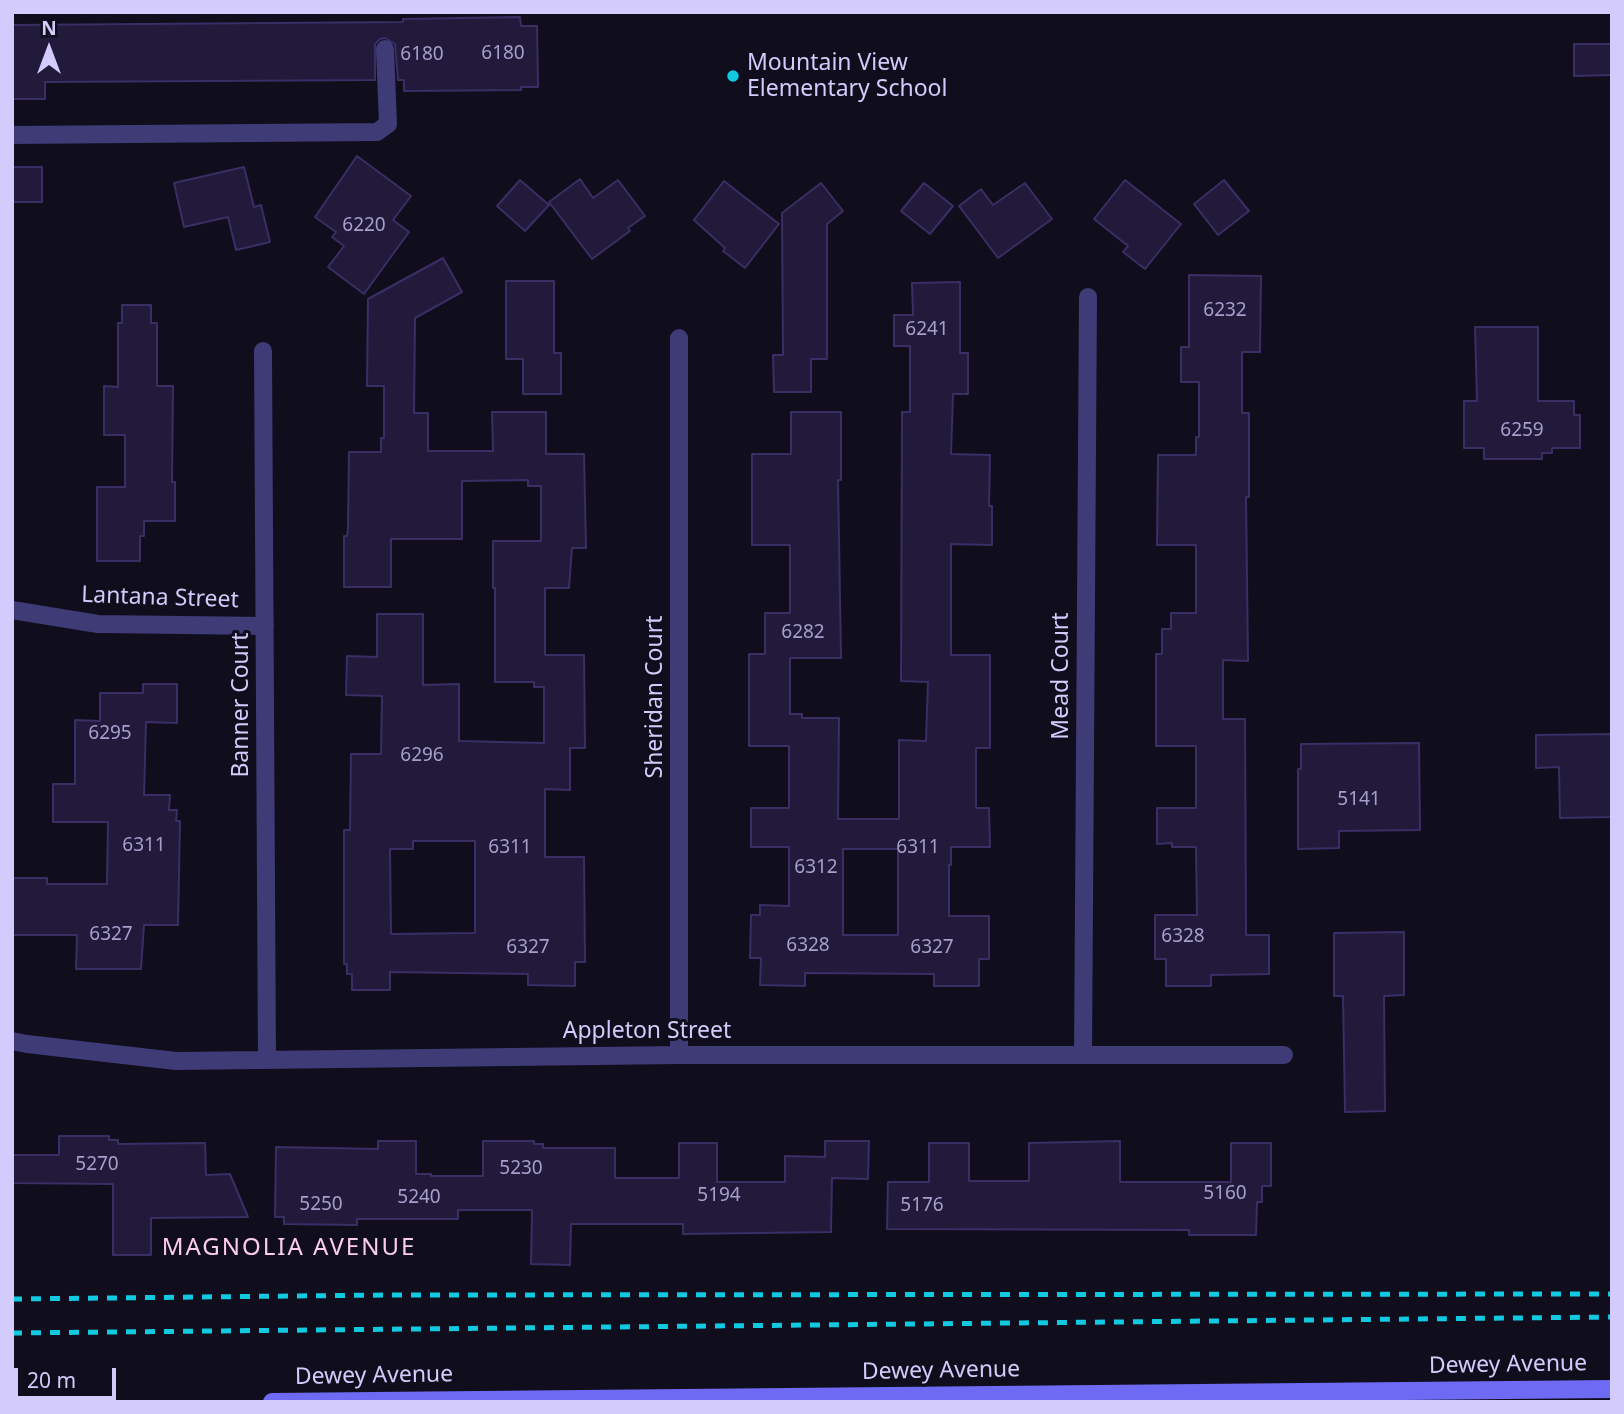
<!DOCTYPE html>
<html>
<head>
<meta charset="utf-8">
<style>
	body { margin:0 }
	#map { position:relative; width:1624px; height:1414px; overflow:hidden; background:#100d1c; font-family:"Noto Sans",sans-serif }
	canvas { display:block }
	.frame { position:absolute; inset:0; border:14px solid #d2cbfb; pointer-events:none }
	.north { position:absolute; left:14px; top:14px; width:70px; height:70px; -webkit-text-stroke:5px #100d1c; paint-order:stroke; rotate:0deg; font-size:19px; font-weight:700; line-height:28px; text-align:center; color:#d2cbfb }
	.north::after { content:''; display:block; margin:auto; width:24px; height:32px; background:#d2cbfb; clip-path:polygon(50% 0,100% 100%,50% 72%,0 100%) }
	.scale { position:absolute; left:14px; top:1368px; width:102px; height:32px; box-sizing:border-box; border:4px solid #d2cbfb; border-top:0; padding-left:9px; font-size:21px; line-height:24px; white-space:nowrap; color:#d2cbfb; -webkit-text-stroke:5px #100d1c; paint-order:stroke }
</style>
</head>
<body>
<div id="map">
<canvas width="1624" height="1414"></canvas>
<div class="frame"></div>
<div class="north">N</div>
<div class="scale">20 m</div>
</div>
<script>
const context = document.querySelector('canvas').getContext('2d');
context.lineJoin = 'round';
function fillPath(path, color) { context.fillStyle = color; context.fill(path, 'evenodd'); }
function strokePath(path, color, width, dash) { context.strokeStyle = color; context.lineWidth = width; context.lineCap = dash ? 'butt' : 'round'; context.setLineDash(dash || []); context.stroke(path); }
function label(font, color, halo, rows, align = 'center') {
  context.font = font + ' "Noto Sans",sans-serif'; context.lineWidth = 6; context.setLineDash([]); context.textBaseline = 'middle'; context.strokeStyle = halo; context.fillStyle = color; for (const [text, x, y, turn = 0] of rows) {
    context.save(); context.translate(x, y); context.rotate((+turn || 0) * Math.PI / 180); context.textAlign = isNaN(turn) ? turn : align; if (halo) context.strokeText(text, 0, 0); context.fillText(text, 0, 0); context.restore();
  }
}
const building = new Path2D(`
	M520,17L521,26H537L538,87H521V90L404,91V80H398L395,44L385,38L380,39L375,44V80L45,82V99H12V25L403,22V19Z
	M1574,44H1612V75L1574,76Z
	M357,156L411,196L393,220L409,232L364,294L328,267L344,246L332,237L336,232L315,217Z
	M12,167H42V202H12Z
	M244,167L254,207L261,205L270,242L236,250L228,217L184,227L174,183Z
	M580,179L593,198L618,180L645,216L628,228L630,231L592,259L549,202Z
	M520,180L549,205L525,231L497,206Z
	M1125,180L1181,224L1145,269L1123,252L1128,246L1094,219Z
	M1224,180L1249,211L1218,235L1194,204Z
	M724,181L779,224L745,268L723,251L725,248L694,220Z
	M821,183L843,211L827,224V359H811V392H774L773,355H783L782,213Z
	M924,183L953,206L930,234L901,211Z
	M1025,183L1052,219L998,258L959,206L981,189L993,205Z
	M443,258L462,292L415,318L414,413H428V451H493L492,412H546V454H584L586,548H572L569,588H545V655H584L585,748H570V790L545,789V857H584L585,962H575V986L528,985V974L390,972V990H352V974H347V964H344V830H350L351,754H381L382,696L346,695L347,656L377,657V614H423V685L459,684V741L544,743V687H534V682H495V588H493V541H541V486H528V480L462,481V539H391V587H344V536H347L348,528L349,452H381V438H384V386H367L368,299ZM413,841H475V933L391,934L390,849H413Z
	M1189,275L1261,276L1260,352H1242V413H1249V497H1246L1248,661L1223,660V719H1245L1246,935H1269V974L1211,975V986H1166V959H1155V915H1197L1196,847H1172V843L1157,844V808H1196V746H1156V654H1162V629H1171V613H1196V545H1157L1158,455H1196V437H1199V382H1181V347H1189Z
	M506,281H554V353H561V394H523V359H506Z
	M960,282V353H968V394H953L951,454L990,455L989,506H992V545L951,544V655H990V748H976V808H989L990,847H951V865H949V916H989V959H979V986H934V974L805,973V986L760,985L761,958H750L751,915H760V905L789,906V847H751V808H789V746H749V654H765V613H790V545H752V454H791V412H841V480H838L841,658H790V714H802V718H839L838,819H899V740L926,741L928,682L901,681L902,412H910V346H894V315H913L912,283ZM843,849H898V935H843Z
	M122,305H151V323H157V386H173L172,482H175V521H144V536H140V561H97V487H125V435H104V386L118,387V323H122Z
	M1475,327H1538V401H1574V415H1580V448H1552V453H1542V459H1484V448H1464V401H1477Z
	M143,684H177V723L146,722L144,795H170L169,810H177L176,821H180L178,925H144L141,969H76L77,935H12V878H47V884H107L108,822H53V784H75V720L100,721V693H143Z
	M1612,734V817L1560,818L1559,767L1536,768V735Z
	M1419,743L1420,830L1339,831V848L1298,849V769H1301V744Z
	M1404,932V995L1384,996L1385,1111L1345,1112L1343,996H1334V933Z
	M59,1136H109V1140H118V1144L205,1143L206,1175L230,1174L248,1217L151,1218V1255H113V1184L12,1183V1155H59Z
	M378,1141H416V1174H431V1176H483V1141H534V1144H543V1148H615V1178H679V1143H717V1182H785V1156L825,1157V1141H869L868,1179L832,1178L831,1232L683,1234V1224H571L570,1265L531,1264L532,1210H458V1219H357V1225L284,1224V1217H275L276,1147L378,1149Z
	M1120,1141V1182H1231V1143H1271V1186H1262V1202H1257L1256,1235H1189V1230L887,1229L888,1182H929V1143H969V1181H1029V1143Z`);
const lane = new Path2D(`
	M12,135L377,132L388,124L385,49`);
const street = new Path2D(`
	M679,338V1055
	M263,351L267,1060
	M12,610L98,624L265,626
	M12,1041L27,1044L176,1061L679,1055H1284
	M1083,1055L1088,297`);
const secondary = new Path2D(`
	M272,1402L1612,1389`);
const rail = new Path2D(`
	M12,1299L388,1295L1612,1294
	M12,1333L1612,1317`);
const markers = [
	[733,76,7,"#11c9e1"]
];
const numberNames = [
	["6180",503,54],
	["6180",422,55],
	["6220",364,226],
	["6232",1225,311],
	["6241",927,330],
	["6259",1522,431],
	["6282",803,633],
	["6295",110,734],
	["6296",422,756],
	["5141",1359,800],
	["6311",144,846],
	["6311",510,848],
	["6311",918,848],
	["6312",816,868],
	["6327",111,935],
	["6328",1183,937],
	["6328",808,946],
	["6327",528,948],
	["6327",932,948],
	["5270",97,1165],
	["5230",521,1169],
	["5160",1225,1194],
	["5194",719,1196],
	["5240",419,1198],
	["5250",321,1205],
	["5176",922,1206]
];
const poiNames = [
	["Mountain View",747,63],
	["Elementary School",747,89]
];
const streetNames = [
	["Lantana Street",160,598,2],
	["Mead Court",1061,676,-90],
	["Sheridan Court",655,697,-90],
	["Banner Court",241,705,-90],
	["Appleton Street",647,1031],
	["Dewey Avenue",1508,1365,-1],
	["Dewey Avenue",941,1371,-1],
	["Dewey Avenue",374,1376,-1]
];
const neighbourhoodNames = [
	["MAGNOLIA AVENUE",289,1248]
];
fillPath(building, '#211a3b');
strokePath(building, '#3a2e65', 2);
strokePath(lane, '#3e3b77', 18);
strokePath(street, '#3e3b77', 18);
strokePath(secondary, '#6f6af3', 18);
strokePath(rail, '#11c9e1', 5, [10, 9]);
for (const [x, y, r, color] of markers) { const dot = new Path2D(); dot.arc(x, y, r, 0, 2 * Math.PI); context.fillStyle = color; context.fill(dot); strokePath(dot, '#100d1c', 2.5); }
label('19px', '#a69fcb', null, numberNames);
label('23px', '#d2cbfb', '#100d1c', poiNames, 'left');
label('23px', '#d2cbfb', '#100d1c', streetNames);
context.letterSpacing = '2px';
label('24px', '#fbcdea', '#100d1c', neighbourhoodNames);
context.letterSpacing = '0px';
</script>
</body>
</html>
